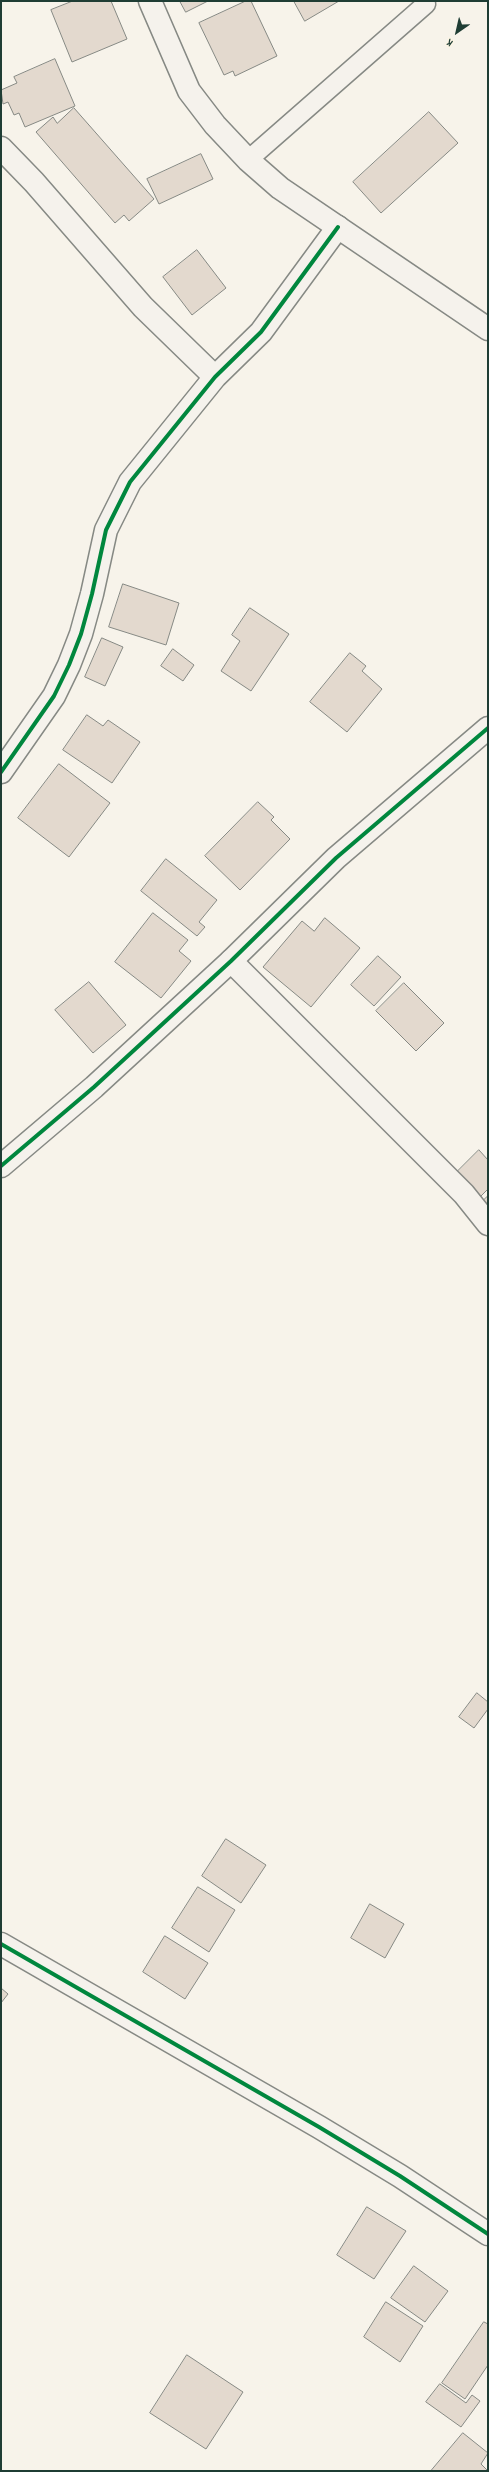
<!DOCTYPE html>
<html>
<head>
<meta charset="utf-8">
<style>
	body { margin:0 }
	#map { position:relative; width:489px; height:2472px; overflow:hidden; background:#f7f3ea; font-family:Dekko,sans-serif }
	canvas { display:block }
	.frame { position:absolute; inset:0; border:2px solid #1f3d34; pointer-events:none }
	.north { position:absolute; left:437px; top:12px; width:40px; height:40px; -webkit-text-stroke:3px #fcf5e5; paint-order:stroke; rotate:214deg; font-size:11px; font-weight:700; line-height:16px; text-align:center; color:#1f3d34 }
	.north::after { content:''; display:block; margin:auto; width:14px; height:18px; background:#1f3d34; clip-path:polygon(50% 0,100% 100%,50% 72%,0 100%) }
</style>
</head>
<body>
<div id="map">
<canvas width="489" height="2472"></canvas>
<div class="frame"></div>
<div class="north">K</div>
</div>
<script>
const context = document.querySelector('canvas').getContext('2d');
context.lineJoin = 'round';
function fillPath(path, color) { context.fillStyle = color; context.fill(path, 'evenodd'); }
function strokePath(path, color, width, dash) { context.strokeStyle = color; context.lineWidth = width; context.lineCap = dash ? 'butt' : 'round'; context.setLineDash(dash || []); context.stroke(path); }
const building = new Path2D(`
	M73,1H111L127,39L72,62L51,10Z
	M180,1H208L186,12Z
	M246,1H251L277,56L235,76L233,71L224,75L199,23Z
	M294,1H339L305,21Z
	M55,59L75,106L25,127L19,113L14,115L8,102L3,104L1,90L17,83L14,77Z
	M74,108L154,199L129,221L124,215L115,223L36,132L53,117L57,123Z
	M429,112L458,143L381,213L353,182Z
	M201,154L213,179L159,204L147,179Z
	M197,250L226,288L192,315L163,277Z
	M123,584L179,603L166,645L109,627Z
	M250,608L289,634L251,691L221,671L240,641L232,635Z
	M102,638L123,647L105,686L85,677Z
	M173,649L194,665L183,681L161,666Z
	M350,653L366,666L362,671L382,689L347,732L310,702Z
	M87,715L103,726L108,720L140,742L112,783L63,750Z
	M59,764L110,803L69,857L18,818Z
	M258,802L274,817L271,820L290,839L240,890L205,856Z
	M166,859L217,900L199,922L205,927L197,936L141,891Z
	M153,913L188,940L179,951L191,961L161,998L115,962Z
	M325,918L360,948L311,1007L263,967L302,921L314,931Z
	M378,956L401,977L374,1006L351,985Z
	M89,982L126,1025L93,1053L55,1010Z
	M404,983L444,1023L416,1051L376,1011Z
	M479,1150L488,1160V1189L479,1198L455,1174Z
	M488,1196V1208L482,1202Z
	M477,1693L488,1702V1709L474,1728L459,1717Z
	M226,1839L266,1865L241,1903L202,1876Z
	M198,1887L235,1910L209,1952L172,1928Z
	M370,1904L404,1924L385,1958L351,1938Z
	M165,1936L208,1963L185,1999L143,1972Z
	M1,1988L8,1994L1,2003Z
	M367,2207L406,2231L374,2279L337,2255Z
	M414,2266L448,2291L425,2322L391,2298Z
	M386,2302L423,2326L400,2362L364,2337Z
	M484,2322L488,2324V2365L465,2399L442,2383Z
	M187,2355L243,2392L206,2449L150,2413Z
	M440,2384L466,2403L472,2395L480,2401L461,2427L426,2402Z
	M463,2433L488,2453L481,2464L488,2471H431Z`);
const service = new Path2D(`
	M248,160L426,4L424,1`);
const minor = new Path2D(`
	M1,148L34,182L143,307L215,377
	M1,772L54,696L69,665L81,634L92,594L106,530L130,482L215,377L261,332L338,227
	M231,961L464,1194L488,1224`);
const tertiary = new Path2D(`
	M150,1L189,91L215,125L248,160L280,188L488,329
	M1,1166L94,1087L231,961L336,858L488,728
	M1,1944L319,2127L400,2176L488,2234`);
const cycleway = new Path2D(`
	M1,772L54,696L69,665L81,634L92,594L106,530L130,482L215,377L261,332L338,227
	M1,1166L94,1087L231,961L336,858L488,728
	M1,1944L319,2127L400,2176L488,2234`);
fillPath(building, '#e3d9ce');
strokePath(building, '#868984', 1);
strokePath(service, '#868984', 21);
strokePath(minor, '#868984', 25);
strokePath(tertiary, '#868984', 25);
strokePath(service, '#f5f2ec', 18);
strokePath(minor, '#f5f2ec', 22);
strokePath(tertiary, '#f5f2ec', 22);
strokePath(cycleway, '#00873e', 4);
</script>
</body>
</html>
